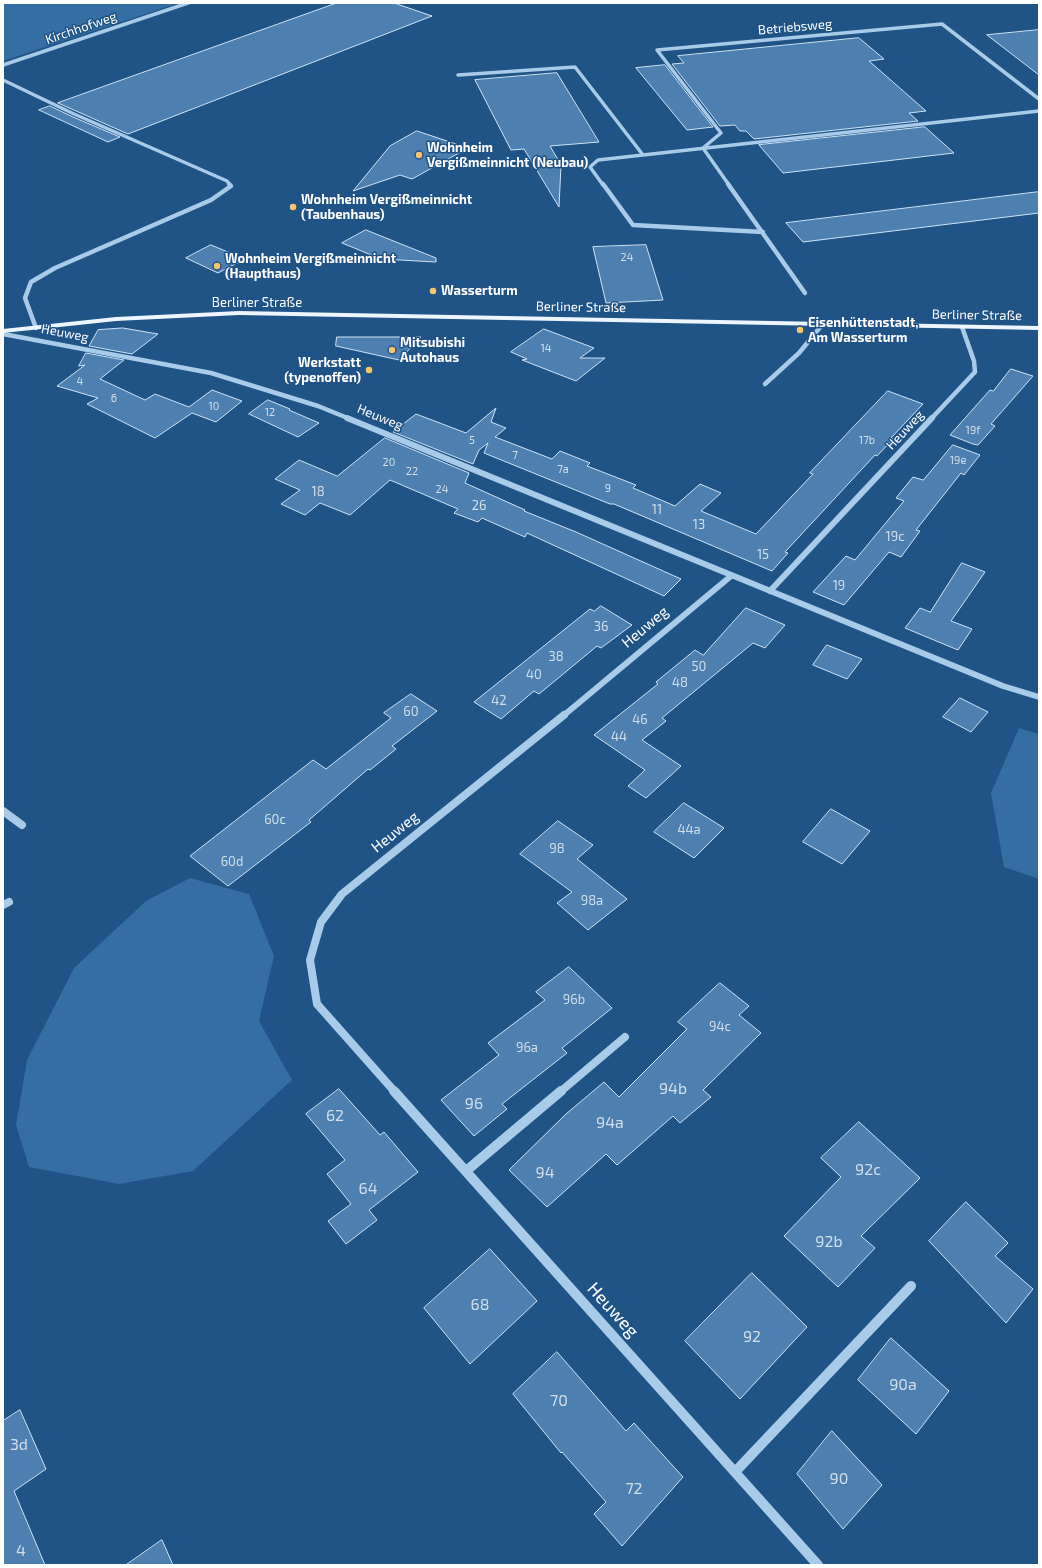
<!DOCTYPE html>
<html>
<head>
<meta charset="utf-8">
<style>
	body { margin:0 }
	#map { position:relative; width:1042px; height:1568px; overflow:hidden; background:#205386; font-family:"Exo 2",sans-serif }
	canvas { display:block }
	.frame { position:absolute; inset:0; border:4px solid #fff; pointer-events:none }
</style>
</head>
<body>
<div id="map">
<canvas width="1042" height="1568"></canvas>
<div class="frame"></div>
</div>
<script>
const context = document.querySelector('canvas').getContext('2d');
context.lineJoin = 'round';
function fillPath(path, color) { context.fillStyle = color; context.fill(path, 'evenodd'); }
function strokePath(path, color, width, dash) { context.strokeStyle = color; context.lineWidth = width; context.lineCap = dash ? 'butt' : 'round'; context.setLineDash(dash || []); context.stroke(path); }
function label(font, color, halo, rows, align = 'center') {
  context.font = font + ' "Exo 2",sans-serif'; context.lineWidth = 3; context.setLineDash([]); context.textBaseline = 'middle'; context.strokeStyle = halo; context.fillStyle = color; for (const [text, x, y, turn = 0] of rows) {
    context.save(); context.translate(x, y); context.rotate((+turn || 0) * Math.PI / 180); context.textAlign = isNaN(turn) ? turn : align; if (halo) context.strokeText(text, 0, 0); context.fillText(text, 0, 0); context.restore();
  }
}
const green = new Path2D(`
	M3,3H179L3,61Z
	M1019,728L1039,734V879L1004,867L991,793Z
	M190,878L249,894L274,956L259,1021L292,1080L193,1171L119,1184L29,1167L16,1125L27,1060L74,968L146,901Z`);
const building = new Path2D(`
	M337,3H394L432,16L128,134L58,103Z
	M1039,30V75L987,35Z
	M859,38L884,59L869,61L926,111L909,113L918,121L754,139L746,131H740L735,125L720,126L672,64L684,63L678,56Z
	M665,65L713,127L687,130L636,68Z
	M557,73L599,142L550,146L561,165L559,207L524,149L511,150L475,80Z
	M50,106L73,117L120,137L108,142L39,110Z
	M925,127L954,153L783,173L759,145Z
	M417,131L468,148L412,179L400,175L353,191L390,146Z
	M1039,192V213L803,242L786,223Z
	M366,230L436,258V262L381,259L342,243Z
	M211,245L245,259L218,273L186,258Z
	M646,245L663,300L606,303L593,247Z
	M123,328L158,334L132,354L89,346L98,330Z
	M544,329L594,348L580,358H605L576,381L522,360L527,359L511,352Z
	M337,337H421L399,360L336,346Z
	M86,353L124,360L100,379L145,400L155,394L189,407L212,390L242,401L216,422L192,413L155,438L87,404L98,398L57,386L85,365L79,366Z
	M1011,369L1033,376L991,424L995,426L978,445L973,444L950,435L990,390L993,391Z
	M888,391L923,404L891,438L893,439L877,456L875,455L785,552L788,553L772,571L614,504H610L484,453L488,443L479,450L473,464L393,432L416,414L466,433L496,408L491,422L506,428L495,437L552,459L560,451L590,463L587,466L636,485L633,488L675,506L700,484L721,493L701,511L756,534L813,474L810,473Z
	M268,400L290,409L289,410L319,423L298,437L249,414Z
	M385,438L469,473L465,483L525,510L524,511L576,532L681,579L664,596L527,533L525,537L482,518L478,522L454,513L458,509L390,480L350,515L320,503L305,515L281,504L300,490L275,479L299,460L337,476Z
	M953,445L980,455L964,475L961,473L916,530L920,531L901,557L889,552L844,605L813,592L846,556L855,560L904,501L896,498L913,477L923,480Z
	M962,563L985,572L951,621L972,629L958,650L905,628L920,608L930,612Z
	M601,606L632,625L601,648L597,646L539,694L534,691L501,719L474,702L590,609L594,611Z
	M746,608L785,625L765,648L753,643L662,718L666,721L642,740L681,766L646,798L628,786L645,770L594,735L658,684L656,682L695,650L703,655Z
	M827,645L862,659L847,679L813,665Z
	M411,694L437,711L392,746L396,749L370,770L368,769L309,820L311,822L228,886L190,856L313,760L326,769L391,718L384,713Z
	M960,698L988,712L971,732L943,717Z
	M684,803L724,828L694,858L654,832Z
	M831,809L870,831L842,864L803,842Z
	M558,821L593,845L577,859L627,899L588,930L557,903L572,892L520,854Z
	M569,967L612,1008L562,1048L567,1053L502,1104L507,1109L474,1136L441,1100L499,1055L488,1043L545,1000L536,992Z
	M720,983L749,1006L739,1015L761,1033L703,1090L711,1097L680,1123L673,1116L617,1165L606,1154L547,1207L509,1170L566,1114L604,1082L619,1097L687,1029L678,1022Z
	M339,1089L380,1135L384,1132L418,1172L369,1210L377,1220L346,1244L328,1221L351,1204L327,1174L345,1160L306,1114Z
	M859,1122L920,1178L861,1236L875,1248L838,1287L784,1236L841,1177L821,1158Z
	M966,1202L1008,1243L995,1256L1033,1289L1006,1323L929,1241Z
	M490,1249L537,1301L470,1364L424,1308Z
	M752,1273L807,1327L740,1399L685,1341Z
	M891,1338L949,1391L916,1434L858,1380Z
	M557,1352L626,1431L634,1423L683,1477L622,1546L594,1514L606,1502L562,1452L561,1453L513,1394Z
	M20,1410L46,1469L14,1491L45,1565H3V1421Z
	M832,1431L882,1485L843,1529L797,1474Z
	M162,1540L173,1565H126Z`);
const minorFar4 = new Path2D(`
	M3,65L188,3
	M458,75L575,67L643,155
	M3,80L74,114L227,181L230,185
	M703,148L721,133L657,50L942,24L1039,99
	M703,148L729,185
	M603,185L590,167L598,160L1039,111`);
const minorFar3 = new Path2D(`
	M603,184L633,225L763,232
	M728,184L805,293
	M36,328L25,298L31,282L55,268L211,200L231,186L229,184
	M3,334L211,373L318,406L350,419
	M765,384L799,353L822,325
	M931,419L975,372L974,361L962,327`);
const minorFar2 = new Path2D(`
	M347,418L1003,686L1039,697
	M770,591L932,418
	M563,716L731,576`);
const minorFar1 = new Path2D(`
	M3,811L22,825
	M3,905L9,902
	M395,1092L317,1004L310,960L321,922L342,894L564,715
	M560,1092L625,1037`);
const minor = new Path2D(`
	M394,1091L818,1565
	M466,1171L561,1091
	M735,1472L911,1286`);
const major = new Path2D(`
	M239,311L1039,326V330L239,315L116,321L3,333V329L116,317Z`);
const markers = [
	[419,155,4,"#f7c56a"],
	[293,207,4,"#f7c56a"],
	[217,266,4,"#f7c56a"],
	[433,291,4,"#f7c56a"],
	[800,330,4,"#f7c56a"],
	[392,350,4,"#f7c56a"],
	[369,370,4,"#f7c56a"]
];
const farNumbernames = [
	["24",627,257],
	["14",546,348],
	["4",80,381],
	["6",114,398],
	["10",214,406],
	["12",270,412],
	["19f",973,430],
	["5",472,440],
	["17b",867,440],
	["7",515,455],
	["19e",958,460],
	["20",389,462],
	["7a",563,469],
	["22",412,471],
	["9",608,488],
	["24",442,489]
];
const farStreetnames = [
	["Betriebsweg",795,27,-5],
	["Kirchhofweg",81,28,-19],
	["Berliner Straße",257,303],
	["Berliner Straße",581,307,1],
	["Berliner Straße",977,315,1],
	["Heuweg",65,333,11],
	["Heuweg",380,417,22],
	["Heuweg",905,430,-47]
];
const farPoinames = [
	["Wohnheim",427,148],
	["Vergißmeinnicht (Neubau)",427,163],
	["Wohnheim Vergißmeinnicht",301,200],
	["(Taubenhaus)",301,215],
	["Wohnheim Vergißmeinnicht",225,259],
	["(Haupthaus)",225,274],
	["Wasserturm",441,291],
	["Eisenhüttenstadt,",808,323],
	["Am Wasserturm",808,338],
	["Mitsubishi",400,343],
	["Autohaus",400,358],
	["Werkstatt",361,363,"right"],
	["(typenoffen)",361,378,"right"]
];
const numberNames = [
	["18",318,492],
	["26",479,506],
	["11",657,510],
	["13",699,525],
	["19c",895,537],
	["15",763,555],
	["19",839,586],
	["36",601,627],
	["38",556,657],
	["50",699,667],
	["40",534,675],
	["48",680,683],
	["42",499,701],
	["60",411,712],
	["46",640,720],
	["44",619,737],
	["60c",275,820],
	["44a",689,830],
	["98",557,849],
	["60d",232,862],
	["98a",592,901],
	["96b",574,1000],
	["94c",720,1027],
	["96a",527,1048]
];
const streetNames = [
	["Heuweg",645,627,-40],
	["Heuweg",395,832,-39]
];
const nearNumbernames = [
	["94b",673,1089],
	["96",474,1104],
	["62",335,1116],
	["94a",610,1123],
	["92c",868,1170],
	["94",545,1173],
	["64",368,1189],
	["92b",829,1242],
	["68",480,1305],
	["92",752,1337],
	["90a",903,1385],
	["70",559,1401],
	["3d",19,1445],
	["90",839,1479],
	["72",634,1489],
	["4",21,1551]
];
const nearStreetnames = [
	["Heuweg",613,1310,48]
];
fillPath(green, '#346ea3');
fillPath(building, '#4d80b0');
strokePath(building, '#cee3f7', 1);
strokePath(minorFar4, '#a9cbea', 3.5);
strokePath(minorFar3, '#a9cbea', 4.5);
strokePath(minorFar2, '#a9cbea', 6);
strokePath(minorFar1, '#a9cbea', 8);
strokePath(minor, '#a9cbea', 10);
fillPath(major, '#edf5fe');
for (const [x, y, r, color] of markers) { const dot = new Path2D(); dot.arc(x, y, r, 0, 2 * Math.PI); context.fillStyle = color; context.fill(dot); strokePath(dot, '#205386', 1.5); }
label('11px', '#d2dfeb', null, farNumbernames);
label('13px', '#fff', '#205386', farStreetnames);
label('bold 13px', '#fff', '#205386', farPoinames, 'left');
label('13px', '#d2dfeb', null, numberNames);
label('15px', '#fff', '#205386', streetNames);
label('16px', '#d2dfeb', null, nearNumbernames);
label('18px', '#fff', '#205386', nearStreetnames);
</script>
</body>
</html>
